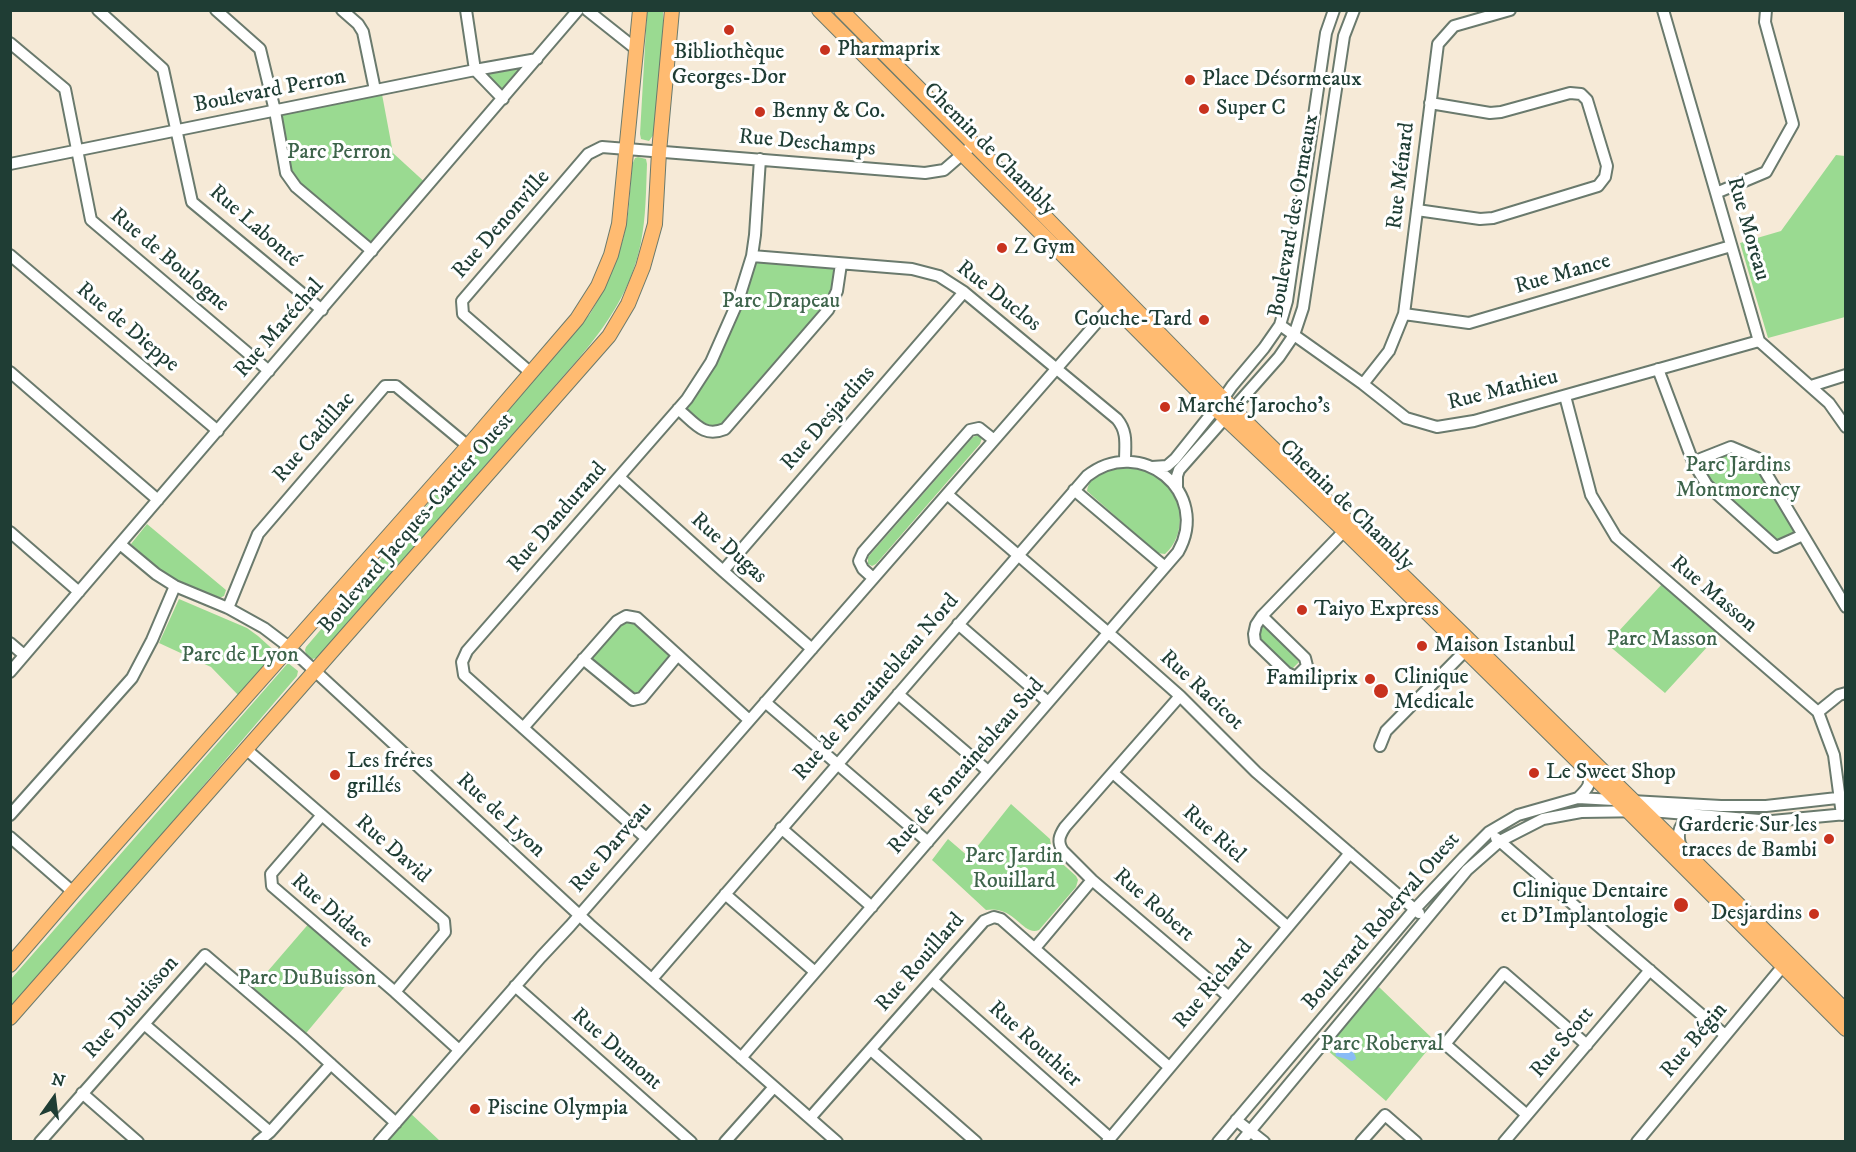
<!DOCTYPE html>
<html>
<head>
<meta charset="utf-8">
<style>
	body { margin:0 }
	#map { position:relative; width:1856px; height:1152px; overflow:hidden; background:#f6ead7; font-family:"IM FELL DW Pica",serif }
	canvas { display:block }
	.frame { position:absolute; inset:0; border:12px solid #1f3d34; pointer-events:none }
	.north { position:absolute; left:24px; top:1068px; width:60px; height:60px; -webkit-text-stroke:4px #fff; paint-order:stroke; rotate:14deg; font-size:16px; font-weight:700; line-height:24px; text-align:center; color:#1f3d34 }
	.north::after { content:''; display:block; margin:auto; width:21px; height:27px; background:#1f3d34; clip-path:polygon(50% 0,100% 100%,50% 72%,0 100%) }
</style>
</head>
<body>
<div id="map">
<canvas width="1856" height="1152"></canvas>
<div class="frame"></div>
<div class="north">N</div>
</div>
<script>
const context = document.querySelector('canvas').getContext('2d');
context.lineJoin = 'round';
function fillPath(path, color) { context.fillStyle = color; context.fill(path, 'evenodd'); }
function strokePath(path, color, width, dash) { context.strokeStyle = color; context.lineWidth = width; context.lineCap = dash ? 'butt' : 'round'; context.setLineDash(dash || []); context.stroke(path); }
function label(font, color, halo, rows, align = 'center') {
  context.font = font + ' "IM FELL DW Pica",serif'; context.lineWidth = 6; context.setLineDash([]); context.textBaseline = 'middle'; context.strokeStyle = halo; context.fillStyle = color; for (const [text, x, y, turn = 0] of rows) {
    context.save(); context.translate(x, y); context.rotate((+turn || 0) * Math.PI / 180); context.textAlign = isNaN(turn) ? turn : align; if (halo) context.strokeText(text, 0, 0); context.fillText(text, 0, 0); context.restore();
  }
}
const green = new Path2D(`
	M647,11H663V31L654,134L649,141L641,139L640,134Z
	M537,59L503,99L475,70Z
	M381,89L393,153L429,186L372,251L286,173L275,111Z
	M1836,155L1845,156V317L1768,338L1740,243L1781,231Z
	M638,157L646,159L647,164C646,190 646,217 641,242C632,288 608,324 579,358L317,658L312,659L306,654L305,650L306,647L590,314C606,287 620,258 626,226C630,207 630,185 632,165L635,158Z
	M752,256L841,264L828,310L714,433L678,409L711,362Z
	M978,435L982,438L980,444L876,564L872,566L868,564V557L973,437Z
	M1731,447L1757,458L1803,535L1776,547L1707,485L1693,462Z
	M1125,466C1139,468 1149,470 1161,478C1184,495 1187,535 1165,554L1157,553L1087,491C1089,474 1111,468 1125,466Z
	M147,524L226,590L224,596L217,599L178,581L164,573L131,544Z
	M1662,584L1720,633L1665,693L1607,644Z
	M179,599L247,628L258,636L278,654L240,697L211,667L159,643Z
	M626,616L677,656L633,700L583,659Z
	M1264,625L1299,662L1293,668H1288L1256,639V632Z
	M288,663L298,671L297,676L86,923L11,1008V979Z
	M1011,804L1050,839L1052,851L1056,858L1076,876L1078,880L1076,887L1039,930C1023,937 1015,905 986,910L932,860L948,839L969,857Z
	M311,921L363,965L302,1038L249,993Z
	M1379,987L1435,1041L1386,1101L1326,1049Z
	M407,1110L440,1141L379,1142Z`);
const water = new Path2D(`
	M1339,1045C1347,1045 1355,1051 1356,1059L1352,1061L1336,1056L1335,1050Z`);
const minor = new Path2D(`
	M98,10L163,69L192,202L322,310
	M216,10L260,49L275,111L286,173L296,187L372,251
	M342,10L358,24L363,32L375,90
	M466,10L475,70L503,99
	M587,10L636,49
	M1663,10L1759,341L1829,403L1846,427
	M10,43L65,89L91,220L269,371
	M10,164L475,70L537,59
	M1716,193L1766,172L1793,124L1765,22L1766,10
	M1417,210L1480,219L1493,218L1598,186L1605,177L1607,166L1587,100L1581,94L1570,93L1501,112L1490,113L1430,103
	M10,255L218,431
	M752,256L912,269L939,276L964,292L1117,419C1128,432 1125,445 1125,461
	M1404,314L1469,323L1731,246
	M1280,325L1363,384L1406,418L1437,427L1474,421L1759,341
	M1658,369L1693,462L1707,485L1776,547L1803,535
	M10,372L158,500
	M531,373L463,314L462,301L588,154L602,147L925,173L944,170L974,144
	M1363,384L1389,351L1404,314L1438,44L1454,26L1510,10
	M1811,386L1846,375
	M1565,396L1591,495L1616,537L1818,712L1834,755L1842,815
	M678,409C695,423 703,438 725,429L828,310L837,291L841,264
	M1693,462L1731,447L1757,458L1846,607
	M1152,467L1167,466L1175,459L1223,399L1232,386L1264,348L1280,325L1287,301L1326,33L1334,10
	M619,477L723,571L812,649
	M1177,489V476L1179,470L1279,357L1294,335L1303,308L1344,36L1354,10
	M1074,490L1165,567
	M947,494L1119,642L1180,696L1256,772L1419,913
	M10,532L79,592
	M120,544L156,574L175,586L228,608L264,628L289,647L590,925L837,1142
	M723,571L964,292
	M873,578L863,569L859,561L863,552L970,430L979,428L994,440
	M228,608L258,534L385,386H396L468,446
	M1262,616L1305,658L1307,666L1296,677L1287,673L1255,642L1254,634L1256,625L1262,616L1348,527
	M958,624L1048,702
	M10,643L24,655
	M583,659L633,700L642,698L677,656
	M10,672L578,10
	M898,694L988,771
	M1180,696L1065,827C1059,836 1057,842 1063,851L1092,880L1229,997
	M765,702L928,842
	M1818,712L1839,695L1846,693
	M523,728L617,621L626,616L637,618L749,720
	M1380,746L1386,731L1470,646
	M247,750L444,921L445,932L395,992
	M1113,773L1288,927
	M1578,798C1588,788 1592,785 1587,770
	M10,815L132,678L152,640L175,586
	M322,815L271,874L272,886L395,992L459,1050
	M781,828L872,907
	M10,837L73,892
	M646,838L464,675L462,662L467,651L687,399L711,362L738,301L752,256L755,235L760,159
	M1496,838L1725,1035
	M1681,848C1676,833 1679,821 1695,815
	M725,894L815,972
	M1035,948L1092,880
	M652,979L1087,476C1140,434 1212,492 1178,552L741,1058
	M932,980L1110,1138
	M515,986L691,1142
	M144,1024L270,1132
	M871,1050L976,1142
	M82,1093L138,1142
	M1527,1115L1445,1044L1504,973L1587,1045
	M810,1118L984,921L994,917L1001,919L1169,1067
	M1236,1120L1264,1142
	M40,1142L205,955L302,1038L396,1123
	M258,1142L270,1132L331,1064
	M379,1142L541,957L570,926L1112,305
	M725,1142L774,1087
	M1107,1142L1350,853
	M1218,1142L1415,909L1464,857L1489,832L1518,815L1578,798L1721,806H1766L1846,797
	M1241,1142L1467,870L1500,841L1543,819L1581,812L1650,811L1772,821L1846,814
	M1361,1142L1385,1115L1416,1142
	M1504,1142L1650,970
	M1637,1142L1783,966`);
const major = new Path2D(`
	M819,10L1230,423L1338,525L1610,793L1846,1029
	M841,10L974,144L1239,415L1653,820L1846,1011
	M10,965L73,892L468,446L577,319L598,286L611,255L619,224L640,10
	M10,1018L609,336L628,304L643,267L655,224L659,152L672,10`);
const markers = [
	[729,30,6,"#c8321e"],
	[825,50,6,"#c8321e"],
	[1190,80,6,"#c8321e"],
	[1204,109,6,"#c8321e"],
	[760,112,6,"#c8321e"],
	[1002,248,6,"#c8321e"],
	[1204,320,6,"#c8321e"],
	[1165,407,6,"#c8321e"],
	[1302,610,6,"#c8321e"],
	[1422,646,6,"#c8321e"],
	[1370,679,6,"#c8321e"],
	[1381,691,8,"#c8321e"],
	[1534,773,6,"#c8321e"],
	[335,775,6,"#c8321e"],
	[1829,839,6,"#c8321e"],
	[1681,905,8,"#c8321e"],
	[1814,914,6,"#c8321e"],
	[475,1109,6,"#c8321e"]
];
const poiNames = [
	["Pharmaprix",837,50],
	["Bibliothèque",729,53,"center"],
	["Georges-Dor",729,78,"center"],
	["Place Désormeaux",1202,80],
	["Super C",1216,109],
	["Benny & Co.",772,112],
	["Z Gym",1014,248],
	["Couche-Tard",1192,320,"right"],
	["Marché Jarocho's",1177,407],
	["Taiyo Express",1314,610],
	["Maison Istanbul",1434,646],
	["Clinique",1394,678],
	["Medicale",1394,703],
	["Familiprix",1358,679,"right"],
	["Les fréres",347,762],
	["grillés",347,787],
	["Le Sweet Shop",1546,773],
	["Garderie Sur les",1817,826,"right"],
	["traces de Bambi",1817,851,"right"],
	["Clinique Dentaire",1668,892,"right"],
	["et D'Implantologie",1668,917,"right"],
	["Desjardins",1802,914,"right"],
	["Piscine Olympia",487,1109]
];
const streetNames = [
	["Boulevard Perron",270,92,-11],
	["Rue Deschamps",807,144,5],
	["Chemin de Chambly",989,150,45],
	["Rue Ménard",1402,176,-83],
	["Boulevard des Ormeaux",1295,216,-80],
	["Rue Denonville",502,225,-49],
	["Rue Labonté",254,227,41],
	["Rue Moreau",1747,229,74],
	["Rue de Boulogne",169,261,40],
	["Rue Mance",1563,275,-16],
	["Rue Duclos",998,297,38],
	["Rue de Dieppe",127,328,40],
	["Rue Maréchal",280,329,-49],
	["Rue Mathieu",1503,391,-14],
	["Rue Desjardins",829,419,-49],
	["Rue Cadillac",315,438,-49],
	["Chemin de Chambly",1346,506,44],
	["Rue Dandurand",558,518,-49],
	["Boulevard Jacques-Cartier Ouest",417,524,-49],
	["Rue Dugas",728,549,42],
	["Rue Masson",1713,595,40],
	["Rue de Fontainebleau Nord",877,688,-49],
	["Rue Racicot",1201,691,43],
	["Rue de Fontainebleau Sud",967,767,-49],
	["Rue de Lyon",500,816,43],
	["Rue Riel",1213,835,41],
	["Rue Darveau",612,848,-49],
	["Rue David",392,850,41],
	["Rue Robert",1153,906,41],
	["Rue Didace",331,912,41],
	["Boulevard Roberval Ouest",1382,922,-49],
	["Rue Rouillard",921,963,-49],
	["Rue Richard",1214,985,-50],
	["Rue Dubuisson",132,1008,-48],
	["Rue Bégin",1695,1041,-50],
	["Rue Scott",1563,1043,-50],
	["Rue Routhier",1034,1045,42],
	["Rue Dumont",616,1050,41]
];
const parkNames = [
	["Parc Perron",339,153],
	["Parc Drapeau",781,302],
	["Parc Jardins",1738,466],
	["Montmorency",1738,491],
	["Parc Masson",1662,640],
	["Parc de Lyon",240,656],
	["Parc Jardin",1014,857],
	["Rouillard",1014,882],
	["Parc DuBuisson",307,979],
	["Parc Roberval",1382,1045]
];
fillPath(green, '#9ada91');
fillPath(water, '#89bbf6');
strokePath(minor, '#6a7a6d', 14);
strokePath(major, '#6a7a6d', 16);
strokePath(minor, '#fff', 10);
strokePath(major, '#ffbb71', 14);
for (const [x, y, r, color] of markers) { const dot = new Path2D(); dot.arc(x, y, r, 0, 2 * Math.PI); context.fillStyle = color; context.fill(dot); strokePath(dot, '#fff', 2); }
label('22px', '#1f3d34', '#fff', poiNames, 'left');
label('22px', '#1f3d34', '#fff', streetNames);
label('22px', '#3e644b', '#fff', parkNames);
</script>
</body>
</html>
